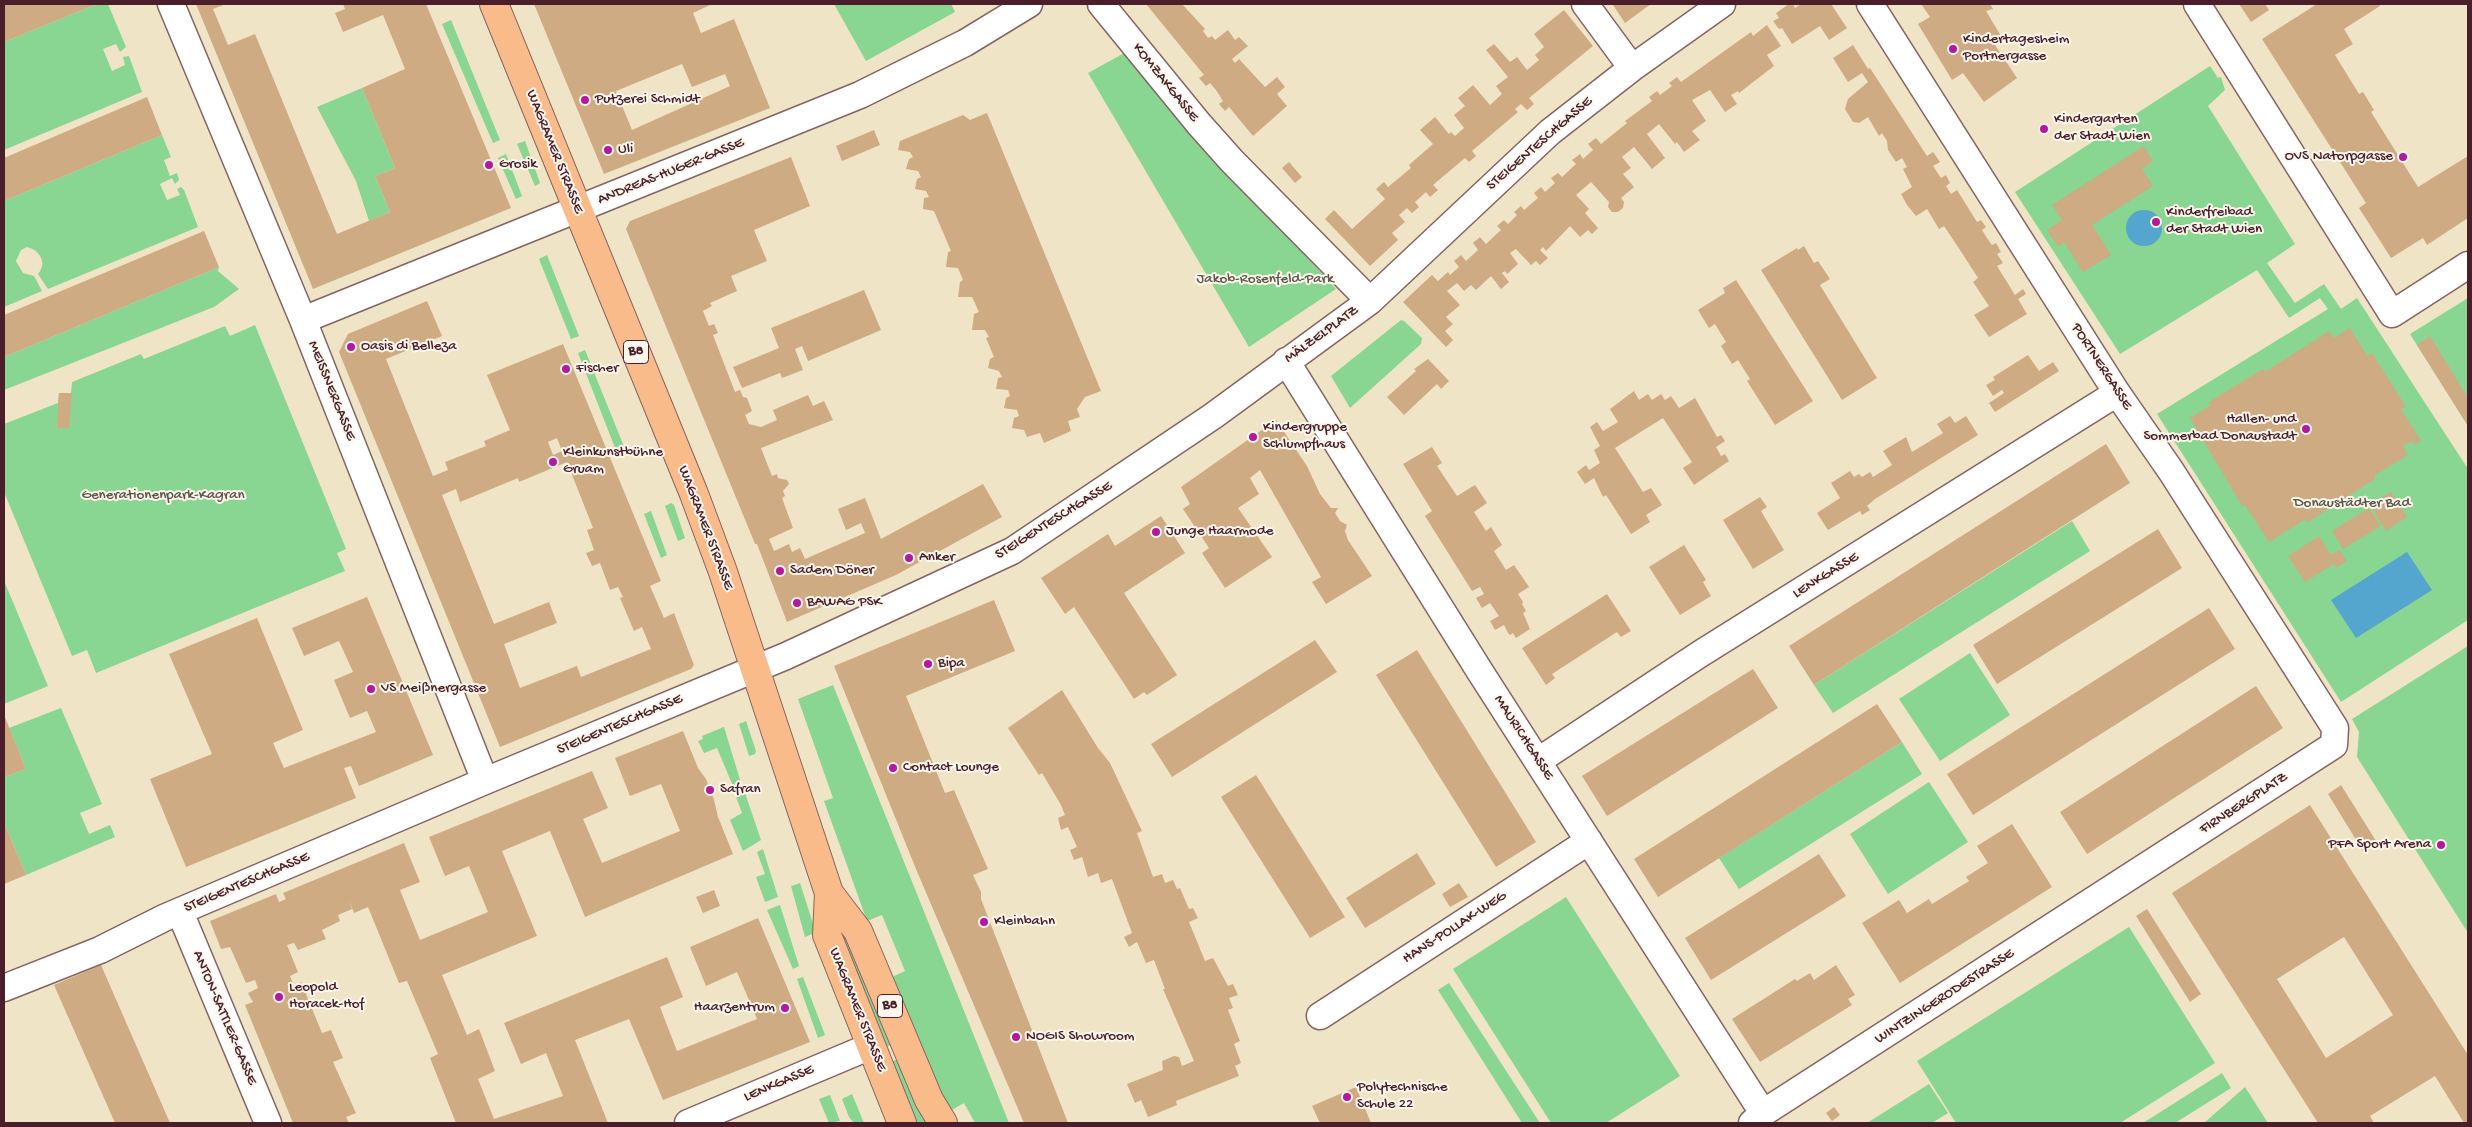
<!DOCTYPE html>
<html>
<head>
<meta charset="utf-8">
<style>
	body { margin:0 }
	#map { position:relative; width:2472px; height:1127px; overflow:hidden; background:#f0e4c6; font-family:"Gochi Hand",sans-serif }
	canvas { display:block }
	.frame { position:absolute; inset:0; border:5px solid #4a1f2b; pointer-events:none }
</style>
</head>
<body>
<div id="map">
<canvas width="2472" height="1127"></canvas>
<div class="frame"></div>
</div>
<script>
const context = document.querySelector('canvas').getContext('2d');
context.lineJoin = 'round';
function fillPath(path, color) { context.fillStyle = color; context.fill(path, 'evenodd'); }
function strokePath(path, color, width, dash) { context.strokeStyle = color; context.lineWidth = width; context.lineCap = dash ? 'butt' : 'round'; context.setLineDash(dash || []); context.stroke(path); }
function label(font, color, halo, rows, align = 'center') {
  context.font = font + ' "Gochi Hand",sans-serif'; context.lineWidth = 4; context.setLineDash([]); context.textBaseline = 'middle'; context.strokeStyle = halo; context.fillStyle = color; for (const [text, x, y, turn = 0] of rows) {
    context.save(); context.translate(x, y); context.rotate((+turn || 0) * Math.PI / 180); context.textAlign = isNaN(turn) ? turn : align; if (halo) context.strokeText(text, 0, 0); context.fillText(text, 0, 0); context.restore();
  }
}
const green = new Path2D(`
	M97,4H108L126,47L120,52L116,44L103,49L112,71L125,65L123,57L129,56L142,92L4,150V42Z
	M834,4H951L955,12L866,61Z
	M451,20L500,140L493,143L442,24Z
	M1128,51L1189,127L1336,289L1249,347L1088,73Z
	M2210,66L2218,78L2221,77L2225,90L2208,106L2295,244L2267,263L2295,303L2324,284L2341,309L2357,298L2468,469V620L2341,702L2157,414L2328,309L2320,298L2289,318L2257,270L2120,354L2015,192Z
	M362,88L395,168L375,176L390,212L369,221L356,181L317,107Z
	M162,135L171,157L164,160L170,176L177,173L179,180L175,184L172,178L160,184L167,200L180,195L177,189L181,187L184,190L198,227L48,289L38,274C48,262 39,250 27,247L21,250L16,261L23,273L34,276L42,291L4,307V201Z
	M525,141L540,183L535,186L517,144Z
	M506,154L522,196L516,199L498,158Z
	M547,255L579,336L571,339L539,259Z
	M219,267L218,271L239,289L214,307L4,390V357Z
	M2468,298V426L2410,334Z
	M1401,320L1404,321L1422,338L1421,344L1350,408L1331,376Z
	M255,325L346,549L337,553L345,571L96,673L87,650L72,656L4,492V424L58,403L59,393H71L72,382L141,354L144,359L225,326L230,336Z
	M585,350L625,449L617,453L578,353Z
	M671,503L674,505L685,538L678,541L665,506Z
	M651,511L667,555L661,558L644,514Z
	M2072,521L2090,551L1833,713L1814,685Z
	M5,583L48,686L4,704V584Z
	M2468,646V933L2357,757L2359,732L2352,719Z
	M1970,653L2010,715L1940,761L1899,699Z
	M833,685L1009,1123H975L964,1103L950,1111L916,1041L890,978L905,971L882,915L867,921L824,801L833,798L798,699Z
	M61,708L102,804L80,813L89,834L110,825L115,837L26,875L4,822V777L26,769L9,728Z
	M746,721L756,751L755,754L749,756L739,724Z
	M724,727L741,783L733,786L717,748L704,753L698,741L703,739L702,736Z
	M1902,742L1922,774L1739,889L1719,858Z
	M1929,782L1968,842L1888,894L1850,834Z
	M744,790L761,840L743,851L730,820L742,813L735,794Z
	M763,849L778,897L765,902L756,877L765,874L757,852Z
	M800,883L815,930L814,933L805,937L791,886Z
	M1566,897L1680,1076L1606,1123H1551L1453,969Z
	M780,905L799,966L793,969L767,910Z
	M843,926L891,1045L883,1048L839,931Z
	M2129,927L2215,1063L2120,1123H1956L1917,1061Z
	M803,977L825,1035L818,1038L797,979Z
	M1449,983L1540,1123H1522L1438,990Z
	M898,1059L929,1123H914L889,1063Z
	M2222,1073L2231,1088L2175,1123H2143Z
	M1929,1084L1948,1113L1932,1123H1867Z
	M2245,1087L2268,1123H2204Z
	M852,1094L864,1123H854L849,1117L842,1099Z
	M830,1095L840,1121L829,1123L819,1099Z`);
const water = new Path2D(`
	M2126 228a18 18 0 1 1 36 0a18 18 0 1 1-36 0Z
	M2407,552L2432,590L2356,638L2331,600Z`);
const building = new Path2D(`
	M4,4H97L4,42Z
	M196,4H226L213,9L228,45L255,34L337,234L390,212L375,176L395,168L362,88L405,69L383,15L343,32L335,13L345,9L343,4H426L511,208L313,289Z
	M534,4H712L693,13L701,33L734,19L770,108L604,174ZM682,64L692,87L725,74L730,86L632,130L616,91Z
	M1146,4H1182L1205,29L1203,31L1208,38L1212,36L1215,40L1228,30L1235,40L1239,37L1248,46L1232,59L1235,63L1239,59L1265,87L1277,77L1285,87L1277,94L1287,106L1253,136L1229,107L1225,111L1219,104L1223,101L1216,90L1210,83L1206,86L1199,78L1204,75Z
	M1615,4H1651L1625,23L1613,5Z
	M1789,4H1793L1795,8L1801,4H1831L1847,28L1829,40L1820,26L1792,44L1782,28L1779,29L1773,21L1779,18L1776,13Z
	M1921,4H1990L1993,9L1986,11L2001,36L1993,42L2017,78L1984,102L1963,73L1952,80L1918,24L1930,17Z
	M2239,4H2265L2269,10L2251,22Z
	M2317,4H2379L2380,6L2344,29L2353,44L2335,55L2359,94L2363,92L2374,110L2371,112L2418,187L2468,156V218L2427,245L2423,238L2391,258L2359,208L2366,203L2262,39Z
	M1564,10L1593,46L1529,98L1534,104L1527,110L1521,104L1515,109L1518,112L1472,151L1476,156L1469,162L1465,158L1433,185L1438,190L1430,197L1426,192L1415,202L1419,207L1412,213L1407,208L1399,215L1405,222L1392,233L1398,240L1370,266L1325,219L1334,210L1352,229L1385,199L1376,189L1384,182L1388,187L1411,168L1409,165L1433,144L1420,130L1435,117L1449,134L1451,132L1455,136L1464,128L1454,115L1465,106L1458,98L1473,85L1490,105L1502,94L1496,86L1508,77L1486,50L1494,44L1510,62L1517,57L1527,70L1539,60L1535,55L1544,47L1534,34Z
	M1767,25L1781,46L1767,55L1774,66L1739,93L1738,91L1731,95L1737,104L1725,112L1710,90L1692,100L1706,121L1692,131L1700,140L1684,152L1677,142L1675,144L1659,124L1647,134L1665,158L1652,169L1634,147L1622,157L1631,168L1623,174L1634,187L1621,198L1624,202L1623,208L1618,212H1612L1608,207L1609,202L1591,182L1576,195L1589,209L1585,213L1598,228L1592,234L1588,230L1580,237L1570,226L1546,251L1543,247L1540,250L1548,258L1540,265L1536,261L1531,265L1516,249L1510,253L1518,264L1507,274L1505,271L1502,273L1509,282L1501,289L1491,276L1476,290L1471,285L1464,291L1457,283L1447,291L1460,305L1446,317L1453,324L1445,331L1453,340L1446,347L1403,302L1432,275L1438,281L1448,272L1450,275L1459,267L1454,261L1461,255L1466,261L1478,250L1473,243L1480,237L1486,244L1501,230L1497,226L1504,220L1508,224L1517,215L1514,212L1521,206L1524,210L1538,198L1534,193L1541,187L1545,192L1555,183L1551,178L1558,173L1562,177L1576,164L1572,160L1580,154L1583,159L1593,150L1588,144L1596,138L1601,144L1627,123L1625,121L1652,101L1649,97L1657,91L1660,95L1672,86L1669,83L1677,77L1681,82L1751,32L1753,36Z
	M1853,45L1868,69L1870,68L1927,156L1933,152L1940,162L1933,166L1941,178L1946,175L1950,183L1946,186L1951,194L1957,190L1977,222L1981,220L1986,227L1982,230L1987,238L1992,245L1996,243L2001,252L1997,254L2003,263L1997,266L2015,295L2023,289L2026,294L2018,299L2027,314L1989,337L1974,315L1989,306L1973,282L1978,278L1962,253L1944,226L1939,229L1927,209L1916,216L1907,205L1901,194L1912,187L1903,169L1907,167L1902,158L1896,162L1888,150L1887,141L1882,133L1879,136L1868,117L1859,123L1853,122L1845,109L1848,99L1868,82L1862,73L1848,82L1833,58Z
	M147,97L162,135L4,201V158Z
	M987,113L1101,391L1085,397L1077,409L1080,417L1068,421L1071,431L1044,443L1040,433L1027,437L1024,430L1012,428L1014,418L1019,416L1017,410L1004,408L1006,398L1010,396L1008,390L996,389L998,378L1002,377L999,371L988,368L990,359L994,357L986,338L989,337L985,330H972L974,314L979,312L972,297H958L960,282L963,280L960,273L958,268L946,267L948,252L951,251L934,211L923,209L924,198L929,197L926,191L915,189L917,179L921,177L918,171L906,169L909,159L913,157L910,152L898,150L900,141L963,115L970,120Z
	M874,130L880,145L842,161L836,146Z
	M2144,146L2153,161L2142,169L2153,186L2092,225L2111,255L2083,272L2064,242L2058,247L2047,230L2062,220L2052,205Z
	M791,157L810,206L754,230L767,261L731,276L737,291L710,303L712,306L703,311L709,326L714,324L718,333L713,335L735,392L740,390L743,397L747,398L752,411L745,415L749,424L761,427L777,420L773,410L808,395L813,406L824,401L833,420L761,448L772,476L777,474L778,478L787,480L789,484L783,491L785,496L782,498L793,528L769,539L774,551L789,544L792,552L800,548L805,559L865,533L861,523L846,530L838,509L865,498L881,539L983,484L1002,517L896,575L787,622L757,544H755L626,229L630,221Z
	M1289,162L1302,177L1295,183L1282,168Z
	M204,231L219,267L4,357V315Z
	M1804,246L1814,263L1818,261L1830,279L1820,285L1877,378L1842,400L1761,270L1797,248L1798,250Z
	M1736,280L1813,401L1775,425L1747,381L1750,379L1738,360L1732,364L1721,346L1726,342L1715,324L1709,328L1698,310L1725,293L1723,288Z
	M864,290L881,330L808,361L802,346L795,349L803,370L782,378L780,373L742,388L733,367L779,348L771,328Z
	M427,301L442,336L386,359L433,476L448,470L445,462L486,446L484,441L510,430L487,375L563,344L661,581L650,586L664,618L674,613L694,665L691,669L500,747L339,352L348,334ZM557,438L562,451L553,455L548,442ZM567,462L593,528L587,530L594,550L586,553L592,566L600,563L610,590L618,587L623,597L620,598L634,631L642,627L651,649L581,677L577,666L520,688L504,644L557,623L549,602L494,624L442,495L456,489L460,502L518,478L519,482Z
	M2350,328L2367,356L2372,353L2406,407L2401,409L2421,441L2414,445L2412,441L2403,446L2408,455L2374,476L2375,479L2308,522L2306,519L2269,542L2245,505L2242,506L2190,418L2211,405L2209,402L2263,369L2265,372L2329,331L2334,338Z
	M2430,336L2468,398V426L2417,345Z
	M2028,355L2039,371L2053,362L2059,371L1995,412L1989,403L2004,393L2002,390L1993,396L1986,385L1995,380L1993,377Z
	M1428,359L1449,381L1441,389L1437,384L1404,415L1387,397L1416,371L1414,369Z
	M1634,391L1639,400L1648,394L1652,400L1661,394L1665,400L1671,396L1679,408L1695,398L1717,437L1721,435L1725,441L1716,447L1721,456L1725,454L1729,461L1694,485L1683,468L1692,462L1663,418L1615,448L1643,492L1651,488L1662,505L1646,515L1650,522L1631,534L1606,495L1603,497L1594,478L1585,484L1577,472L1586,465L1589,470L1600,463L1594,450L1600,446L1590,427L1597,422L1603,431L1618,422L1610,409Z
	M59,393H72L69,428H57Z
	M1950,416L1955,423L1966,416L1978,435L1875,499L1867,506L1870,510L1862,515L1860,511L1828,530L1817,513L1840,498L1831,483L1850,471L1854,477L1859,474L1862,477L1870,472L1873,477L1892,465L1883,451L1906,437L1912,452L1943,433L1937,424Z
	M1276,420L1307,466L1320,494L1331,508H1338L1335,513L1340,521L1347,525L1345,531L1348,540L1372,576L1326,604L1312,582L1321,577L1260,470L1250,478L1259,494L1238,508L1272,557L1225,588L1202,553L1209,548L1183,509L1190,504L1181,487Z
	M2106,444L2130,483L1814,685L1789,646Z
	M1432,447L1442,463L1437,466L1457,496L1475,485L1487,503L1474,512L1486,531L1491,527L1502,545L1494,551L1506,570L1514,565L1529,587L1518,594L1523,602L1522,604L1526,611L1523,613L1530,629L1516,638L1513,633L1510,635L1508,633L1504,625L1495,630L1490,621L1499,616L1490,603L1482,608L1476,598L1484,594L1480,587L1472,591L1425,516L1432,511L1403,464Z
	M2391,492L2407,517L2386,531L2370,505Z
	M1760,497L1767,507L1761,511L1784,550L1753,569L1723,520Z
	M2369,508L2381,526L2343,549L2332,531Z
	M1161,516L1185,553L1124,593L1177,675L1147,695L1144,692L1134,699L1074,607L1065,614L1041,578L1108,534L1115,546Z
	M2158,529L2182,568L1997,684L1973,645Z
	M2319,536L2331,555L2339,550L2347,561L2336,568L2334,564L2305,582L2288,556Z
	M1684,545L1706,580L1703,582L1711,596L1680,615L1649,567Z
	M1607,594L1631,631L1621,637L1617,632L1552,674L1555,678L1546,685L1522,648Z
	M367,597L433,755L359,786L351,766L344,768L356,798L186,867L150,779L212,754L169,654L257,618L303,730L273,743L284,768L376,732L367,711L350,718L334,680L353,672L339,641L304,656L292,628Z
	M994,600L1015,651L906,696L945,793L954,790L988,869L973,875L981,892V899L1068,1123H1024L916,869L834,666Z
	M2209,608L2235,649L1973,815L1947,774Z
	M1315,640L1337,672L1172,777L1151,744Z
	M1417,650L1536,842L1496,867L1376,675Z
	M1753,669L1778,708L1607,816L1582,776Z
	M2256,686L2283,728L2087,854L2060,812Z
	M1062,690L1098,748L1110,763L1142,831L1137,833L1153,877L1162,874L1165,883L1173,880L1177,889L1180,888L1189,909L1193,908L1198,918L1189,922L1205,961L1213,958L1228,986L1233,984L1238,995L1229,998L1233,1008L1228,1010L1240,1041L1234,1044L1241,1063L1235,1066L1239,1076L1176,1101L1177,1105L1148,1117L1141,1100L1135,1103L1127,1084L1163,1070L1162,1061L1174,1056L1179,1057L1182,1066L1194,1061L1163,989H1165L1154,960L1146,963L1137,942L1129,947L1124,937L1132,933L1112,879L1101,883L1098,873L1088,877L1082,857L1074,860L1070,850L1077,847L1068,827L1061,830L1058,818L1065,815L1061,805L1042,773L1039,775L1008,728Z
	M1877,704L1902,742L1658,897L1634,859Z
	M4,715L26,769L4,777Z
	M683,731L698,768L706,779L714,800L718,817L733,854L585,917L550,831L502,851L537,936L442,975L467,1035L479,1029L495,1071L478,1079L494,1119L563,1096L546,1053L521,1064L504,1023L667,957L683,997L660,1007L677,1051L757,1019L737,972L706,986L690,947L758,918L810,1042L663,1100L629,1019L575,1040L608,1123H456L430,1058L438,1054L407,981L399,983L368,907L354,913L349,900L352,909L338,915L340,921L322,930L326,939L298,950L294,943L287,945L298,972L290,976L294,986L301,982L322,1033L331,1030L343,1058L333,1062L356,1113L346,1117L349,1123H293L245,1005L253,1002L248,993L258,988L255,980L246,983L230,947L221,949L210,921L276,894L279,902L286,899L283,893L404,843L420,882L400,890L420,940L488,912L469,866L445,876L429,837L592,771L608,808L583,819L602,863L680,831L661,784L630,796L615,758Z
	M1256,775L1345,917L1310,938L1221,797Z
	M2341,785L2378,844L2364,853L2328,794Z
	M2310,805L2468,1055V1123H2464L2435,1076L2370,1116L2374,1123H2318L2172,893ZM2344,937L2393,1015L2326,1058L2277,979Z
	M4,822L26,875L4,884Z
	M2012,824L2052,887L1900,983L1862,923L1899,900L1907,913L1929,899L1932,904L1969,881L1966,877L1988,863L1977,846Z
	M1417,853L1436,884L1365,928L1346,898Z
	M1819,854L1846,896L1711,980L1685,938Z
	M1459,883L1468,897L1450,907L1442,894Z
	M714,890L720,906L703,913L696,897Z
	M2147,909L2201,994L2190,1002L2136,916Z
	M101,965L170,1123H115L54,985Z
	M1836,965L1855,995L1848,999L1852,1005L1760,1062L1732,1019L1795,979L1797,981L1810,973L1814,980Z
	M1356,1087L1371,1123H1320L1312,1106Z
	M1834,1107L1840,1115L1832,1121L1826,1113Z`);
const minor = new Path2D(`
	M171,4L303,320L485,781
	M1101,4L1199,124L1232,161L1370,301
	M1585,4L1632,68
	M2197,4L2392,314L2468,265
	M303,320L860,95L965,43L1029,4
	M1286,361L1479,670L1763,1113
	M1538,761L1700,654L2117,393
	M180,912L268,1123
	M4,988L100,950L166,917L485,781L786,656L1012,551L1213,416L1370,301L1550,132L1632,68L1722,4
	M1320,1016L1589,841
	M688,1123L871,1046
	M1752,1123L1763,1113L2334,745L2335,728L2171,471L2117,393L1870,4`);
const major = new Path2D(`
	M494,4L694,494L723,572L829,893L858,931L929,1100L943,1123
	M829,893L827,935L902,1123`);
const markers = [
	[1953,49,5,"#b5179e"],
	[585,100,5,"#b5179e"],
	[2044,129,5,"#b5179e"],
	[608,150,5,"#b5179e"],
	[2403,157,5,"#b5179e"],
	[489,165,5,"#b5179e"],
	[2156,222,5,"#b5179e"],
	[351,347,5,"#b5179e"],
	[566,369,5,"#b5179e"],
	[2306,429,5,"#b5179e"],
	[1253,437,5,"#b5179e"],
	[553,462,5,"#b5179e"],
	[1156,532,5,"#b5179e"],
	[909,558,5,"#b5179e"],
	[780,571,5,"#b5179e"],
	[797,603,5,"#b5179e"],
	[928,664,5,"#b5179e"],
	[371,689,5,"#b5179e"],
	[893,768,5,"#b5179e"],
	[710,790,5,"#b5179e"],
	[2441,845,5,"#b5179e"],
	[984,922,5,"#b5179e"],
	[279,997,5,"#b5179e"],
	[785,1008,5,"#b5179e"],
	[1016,1037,5,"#b5179e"],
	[1347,1097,5,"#b5179e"]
];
const shields = [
	[636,352,25],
	[890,1006,25]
];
const shieldNames = [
	["B8",636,352],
	["B8",890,1006]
];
const poiNames = [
	["Kindertagesheim",1963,40],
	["Portnergasse",1963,57],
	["Putzerei Schmidt",595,100],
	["Kindergarten",2054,120],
	["der Stadt Wien",2054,137],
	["Uli",618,150],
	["OVS Natorpgasse",2393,157,"right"],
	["Grosik",499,165],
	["Kinderfreibad",2166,213],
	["der Stadt Wien",2166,230],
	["Oasis di Belleza",361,347],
	["Fischer",576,369],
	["Hallen- und",2296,420,"right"],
	["Sommerbad Donaustadt",2296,437,"right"],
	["Kindergruppe",1263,428],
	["Schlumpfhaus",1263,445],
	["Kleinkunstbühne",563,453],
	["Gruam",563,470],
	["Junge Haarmode",1166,532],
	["Anker",919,558],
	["Sadem Döner",790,571],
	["BAWAG PSK",807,603],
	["Bipa",938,664],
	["VS Meißnergasse",381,689],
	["Contact Lounge",903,768],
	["Safran",720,790],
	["PFA Sport Arena",2431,845,"right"],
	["Kleinbahn",994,922],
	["Leopold",289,988],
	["Horacek-Hof",289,1005],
	["Haarzentrum",775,1008,"right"],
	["NOGIS Showroom",1026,1037],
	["Polytechnische",1357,1088],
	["Schule 22",1357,1105]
];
const streetNames = [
	["KOMZAKGASSE",1165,83,51],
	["STEIGENTESCHGASSE",1540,144,-41],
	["WAGRAMER STRASSE",554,152,68],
	["ANDREAS-HUGER-GASSE",671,172,-22],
	["MÄLZELPLATZ",1322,335,-36],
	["PORTNERGASSE",2101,367,57],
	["MEISSNERGASSE",331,391,68],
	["STEIGENTESCHGASSE",1054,521,-32],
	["WAGRAMER STRASSE",705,528,69],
	["LENKGASSE",1826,576,-32],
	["STEIGENTESCHGASSE",620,725,-23],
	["MAURICHGASSE",1523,738,57],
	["FIRNBERGPLATZ",2244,804,-33],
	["STEIGENTESCHGASSE",247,883,-23],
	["HANS-POLLAK-WEG",1455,928,-33],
	["WINTZINGERODESTRASSE",1945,997,-33],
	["WAGRAMER STRASSE",857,1010,68],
	["ANTON-SATTLER-GASSE",224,1018,67],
	["LENKGASSE",779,1084,-23]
];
const parkNames = [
	["Jakob-Rosenfeld-Park",1265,280],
	["Generationenpark-Kagran",163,496],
	["Donaustädter Bad",2352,504]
];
fillPath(green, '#89d592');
fillPath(water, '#54a6cf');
fillPath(building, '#cfab83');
strokePath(minor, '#846461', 29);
strokePath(major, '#846461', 30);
strokePath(minor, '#fff', 26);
strokePath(major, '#fabb8b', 28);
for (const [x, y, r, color] of markers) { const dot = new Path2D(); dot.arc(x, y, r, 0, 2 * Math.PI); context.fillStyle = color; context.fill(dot); strokePath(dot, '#fbf7ec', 2); }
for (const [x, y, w] of shields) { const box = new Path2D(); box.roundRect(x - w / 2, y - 11.5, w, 23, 4); context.fillStyle = '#fbf7ec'; context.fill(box); strokePath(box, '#4a1f2b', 1); }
label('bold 14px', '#4a1f2b', null, shieldNames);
label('15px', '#4a1f2b', '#fbf7ec', poiNames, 'left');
label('15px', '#4a1f2b', '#fbf7ec', streetNames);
label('15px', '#5d564a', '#fbf7ec', parkNames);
</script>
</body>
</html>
